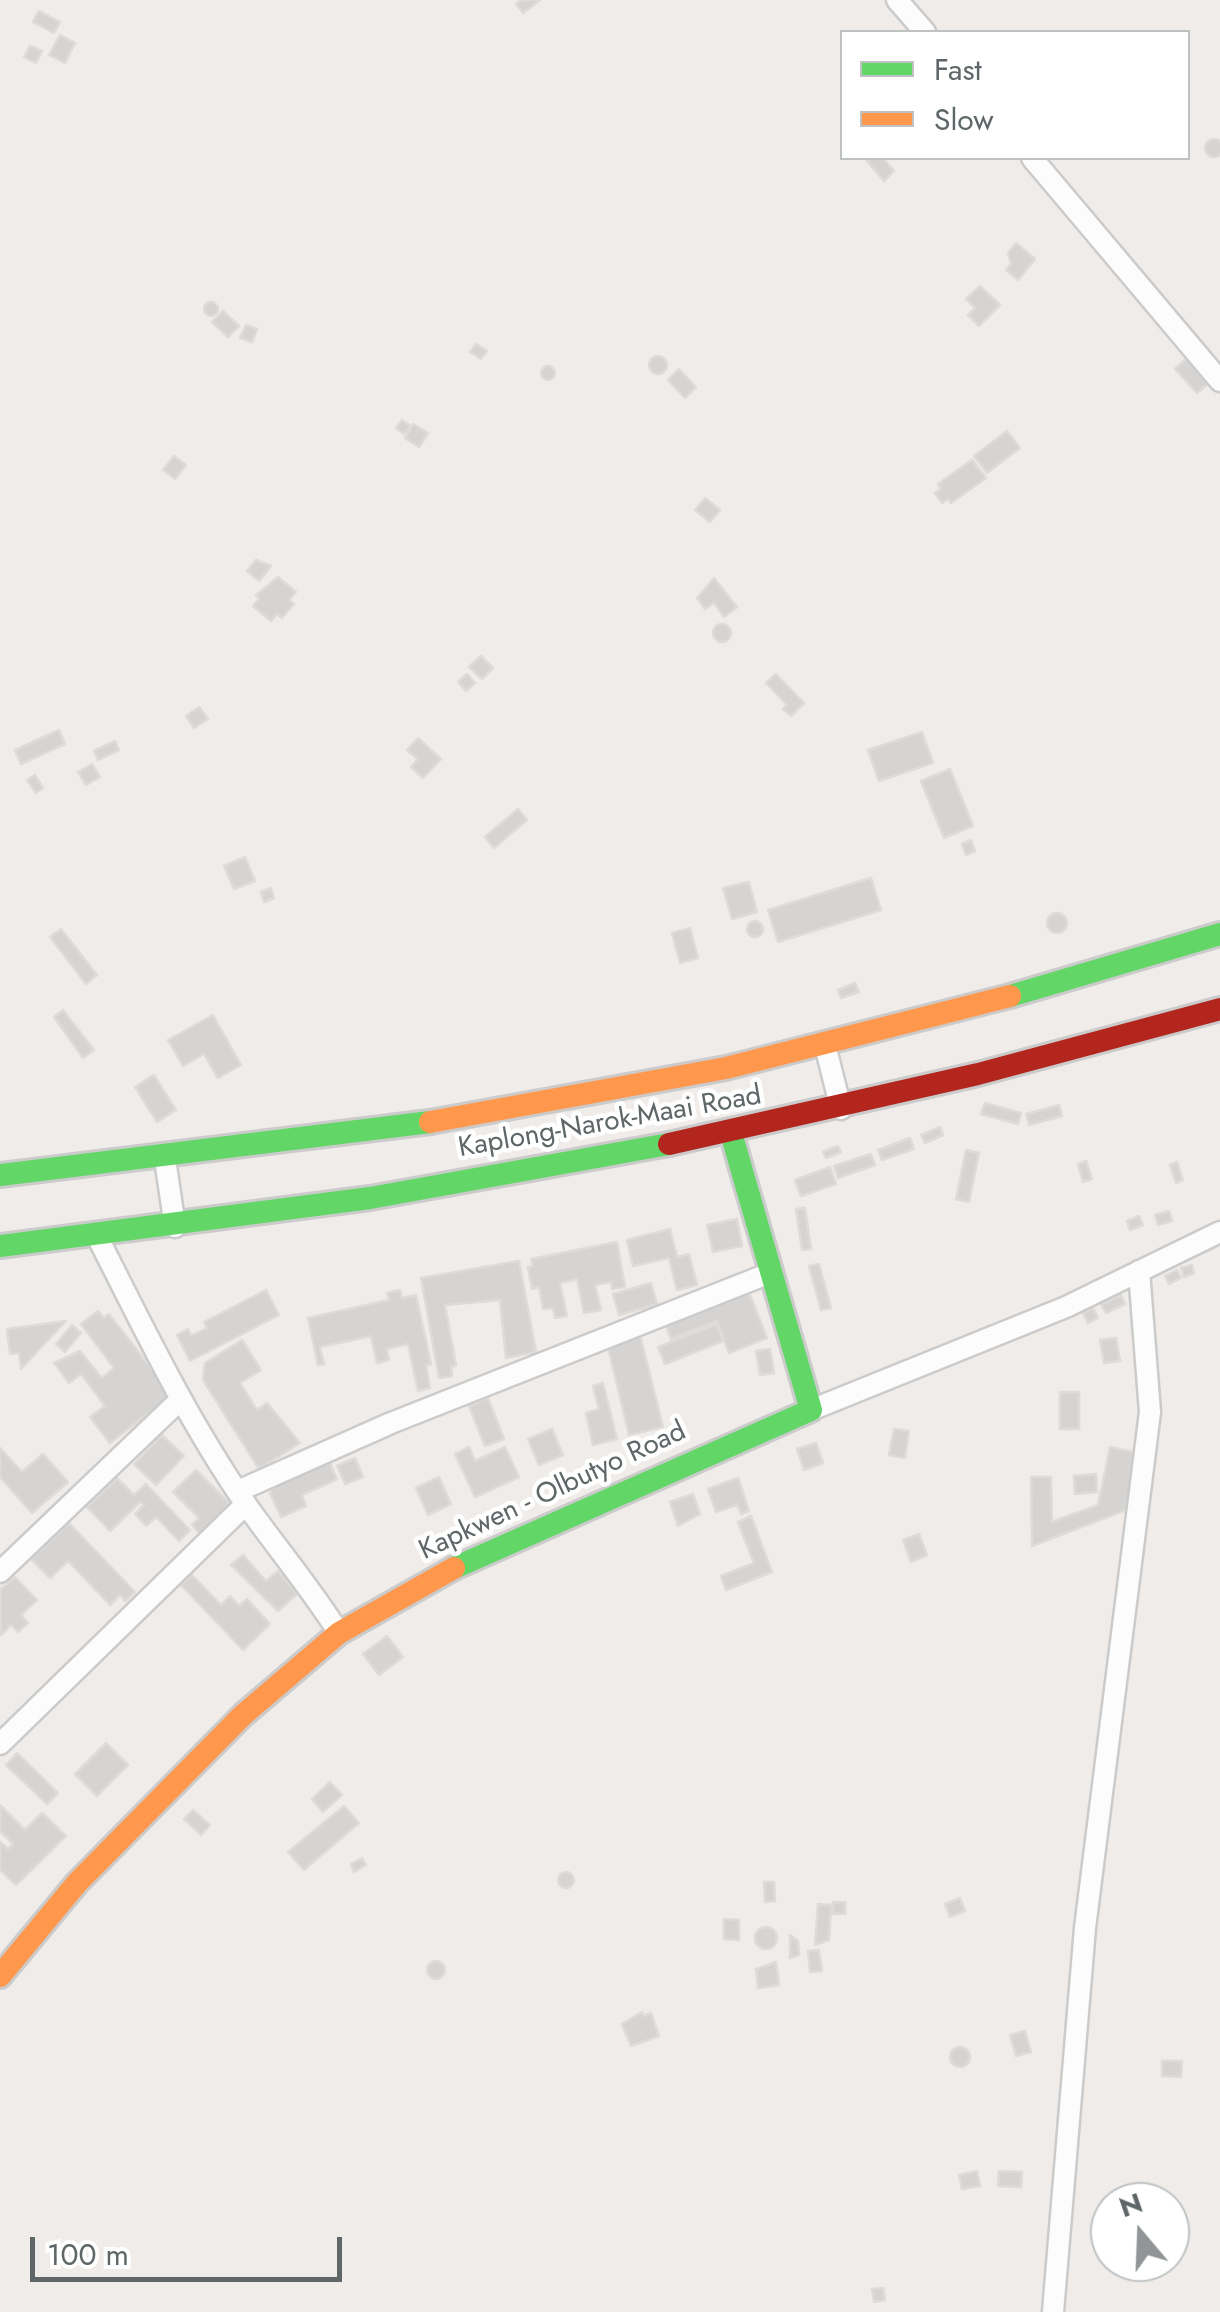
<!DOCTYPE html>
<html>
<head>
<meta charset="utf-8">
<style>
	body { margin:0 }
	#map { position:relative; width:1220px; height:2312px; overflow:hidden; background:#efece9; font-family:Jost,sans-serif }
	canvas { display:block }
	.legend { position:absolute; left:840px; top:30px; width:350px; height:130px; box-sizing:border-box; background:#fff; border:2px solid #bfc2c3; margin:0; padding:12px 18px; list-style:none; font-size:30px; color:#5e6668 }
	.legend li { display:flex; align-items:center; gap:20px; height:50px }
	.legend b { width:50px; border:2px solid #bfc2c3 }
	.north { position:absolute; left:1090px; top:2182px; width:100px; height:100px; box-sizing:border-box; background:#fff; border:2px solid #bfc2c3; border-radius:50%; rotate:341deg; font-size:28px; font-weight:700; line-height:40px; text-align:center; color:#5e6668 }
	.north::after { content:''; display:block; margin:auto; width:35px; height:45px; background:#919595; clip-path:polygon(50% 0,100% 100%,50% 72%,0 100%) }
	.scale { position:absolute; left:30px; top:2237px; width:312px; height:45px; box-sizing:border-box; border:5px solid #5e6668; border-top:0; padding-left:12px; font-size:30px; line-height:35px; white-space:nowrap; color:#5e6668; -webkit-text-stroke:8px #fff; paint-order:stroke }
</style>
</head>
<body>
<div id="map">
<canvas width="1220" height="2312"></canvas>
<ul class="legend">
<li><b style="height:12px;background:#63d668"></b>Fast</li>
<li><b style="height:12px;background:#ff974d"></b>Slow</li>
</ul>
<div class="north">N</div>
<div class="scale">100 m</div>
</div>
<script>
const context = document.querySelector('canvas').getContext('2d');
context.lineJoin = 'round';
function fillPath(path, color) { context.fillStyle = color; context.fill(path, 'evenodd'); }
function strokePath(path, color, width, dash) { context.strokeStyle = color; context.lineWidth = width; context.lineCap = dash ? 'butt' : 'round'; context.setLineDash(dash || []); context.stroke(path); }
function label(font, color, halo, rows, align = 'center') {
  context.font = font + ' Jost,sans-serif'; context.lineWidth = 9; context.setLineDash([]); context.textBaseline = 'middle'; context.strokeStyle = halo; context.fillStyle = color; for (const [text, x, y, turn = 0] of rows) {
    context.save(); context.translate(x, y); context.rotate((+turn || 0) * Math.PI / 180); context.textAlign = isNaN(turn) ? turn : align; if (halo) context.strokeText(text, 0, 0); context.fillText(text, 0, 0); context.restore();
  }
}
const building = new Path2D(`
	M521,0H540L523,13L516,4Z
	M39,11L60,22L54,33L33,22Z
	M60,35L75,43L65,63L49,55Z
	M30,46L42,51L36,63L24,57Z
	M1205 148a9 9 0 1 1 18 0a9 9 0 1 1-18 0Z
	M871,158H883L894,171L884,181L867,161Z
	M1016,243L1035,259L1018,280L1006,270L1011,264L1008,253Z
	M980,286L1000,305L979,326L968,315L975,308L966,299Z
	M204 309a7 7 0 1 1 14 0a7 7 0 1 1-14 0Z
	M223,311L239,326L228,337L212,322Z
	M246,325L257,329L252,342L240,338Z
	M476,344L487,351L481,359L470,352Z
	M649 365a9 9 0 1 1 18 0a9 9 0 1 1-18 0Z
	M1188,357L1210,382L1197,393L1175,369Z
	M541 373a7 7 0 1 1 14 0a7 7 0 1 1-14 0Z
	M679,369L696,387L685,398L668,380Z
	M402,420L410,426L404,434L396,428Z
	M413,424L428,433L419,447L405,438Z
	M1007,431L1020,448L987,473L974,456Z
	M174,456L186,465L175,479L163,470Z
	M972,460L986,478L951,503L948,499L942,503L935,493L941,489L938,484Z
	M705,498L720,510L710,522L695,510Z
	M256,560L271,566L259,581L247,571Z
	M278,577L296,592L289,600L294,604L282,618L277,614L271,621L253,606L259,599L256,595Z
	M714,578L737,607L724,617L714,603L705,609L697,598Z
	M713 633a9 9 0 1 1 18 0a9 9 0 1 1-18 0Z
	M481,656L493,668L482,679L469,667Z
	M467,674L475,683L466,691L458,682Z
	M776,674L804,703L791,716L783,709L787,705L766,683Z
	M199,707L208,719L194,728L186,716Z
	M59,730L65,744L21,764L15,750Z
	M922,732L933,763L879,781L868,750Z
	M418,738L441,759L423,778L411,767L418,759L407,750Z
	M115,741L119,750L98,760L94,751Z
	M92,764L100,777L86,785L78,772Z
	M950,769L973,826L944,838L921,781Z
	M35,775L43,788L36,793L27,780Z
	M518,809L527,820L494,848L485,837Z
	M971,840L975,851L966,855L962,844Z
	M245,857L255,881L234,889L224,866Z
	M871,878L881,910L778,942L768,910Z
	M749,882L757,912L732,919L723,888Z
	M271,888L274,898L264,902L261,892Z
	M1047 923a10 10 0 1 1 20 0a10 10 0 1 1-20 0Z
	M747 929a8 8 0 1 1 16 0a8 8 0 1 1-16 0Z
	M690,928L698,958L680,963L672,933Z
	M61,929L97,975L86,984L50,937Z
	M855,983L859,992L841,998L838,990Z
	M63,1010L94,1050L83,1058L54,1017Z
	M213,1015L241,1065L218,1078L204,1054L183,1066L168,1040Z
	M154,1075L176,1110L157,1122L135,1087Z
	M985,1103L1021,1113L1018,1124L981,1114Z
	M1059,1105L1062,1116L1029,1125L1026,1114Z
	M940,1127L943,1135L925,1143L921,1135Z
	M910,1138L914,1149L882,1160L878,1150Z
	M838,1146L841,1152L826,1158L823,1152Z
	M966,1150L979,1153L969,1202L956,1199Z
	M871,1154L875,1165L838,1178L834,1166Z
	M1086,1161L1092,1179L1083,1182L1078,1164Z
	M1177,1162L1183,1180L1176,1183L1170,1165Z
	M830,1167L836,1184L801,1196L795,1180Z
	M805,1208L811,1249L802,1250L796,1209Z
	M1169,1211L1172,1221L1158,1225L1155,1215Z
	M1139,1216L1143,1225L1130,1230L1127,1221Z
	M737,1219L742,1246L713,1252L707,1225Z
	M670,1229L677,1257L689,1254L697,1285L677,1290L669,1258L633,1266L627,1240Z
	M617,1242L625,1287L612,1289L611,1282L595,1285L601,1310L584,1313L577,1279L560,1283L567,1316L555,1318L553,1308L543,1309L539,1287L532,1289L528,1267L533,1266L531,1259Z
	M519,1261L536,1352L506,1358L500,1300L445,1305L456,1365L451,1367L452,1376L439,1378L421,1278Z
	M819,1264L831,1308L821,1310L809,1266Z
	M1192,1265L1194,1273L1184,1277L1181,1268Z
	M1177,1270L1181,1278L1169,1284L1165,1276Z
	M651,1283L657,1304L619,1315L613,1294Z
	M736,1289L750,1295L767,1338L729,1353L717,1321L671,1339L663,1317Z
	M266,1290L279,1315L190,1361L177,1335L188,1329L191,1336L207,1328L204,1322Z
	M400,1290L402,1298L416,1295L431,1364L426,1365L430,1388L418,1391L408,1344L387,1349L389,1360L377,1363L371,1336L320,1347L324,1364L318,1365L308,1318L389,1300L387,1293Z
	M1121,1295L1125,1304L1106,1313L1101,1304Z
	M1093,1308L1098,1318L1088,1323L1083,1313Z
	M98,1311L104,1318L109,1314L172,1395L110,1443L90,1417L105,1406L81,1374L69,1383L54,1363L80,1351L102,1378L114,1368L81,1324Z
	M66,1321L21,1369L19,1353L10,1354L7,1329Z
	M717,1324L723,1341L665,1364L658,1347Z
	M72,1325L81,1333L65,1352L56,1344Z
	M640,1335L663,1427L629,1435L607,1343Z
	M1116,1338L1120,1361L1104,1363L1100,1340Z
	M242,1340L261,1370L240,1383L257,1410L267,1403L300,1443L259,1469L203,1380L205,1363Z
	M770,1349L774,1373L760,1375L756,1351Z
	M603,1383L617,1439L593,1445L586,1413L599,1409L593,1386Z
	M1060,1392H1079V1429H1060Z
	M488,1398L504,1439L485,1446L469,1406Z
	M552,1429L563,1455L539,1465L528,1439Z
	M894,1429L909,1431L905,1458L889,1455Z
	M162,1435L184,1456L156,1485L134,1464Z
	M816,1443L823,1463L804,1470L797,1449Z
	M469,1447L475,1461L505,1447L519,1477L475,1497L455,1454Z
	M1110,1447L1142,1454L1131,1508L1032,1546L1031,1477H1051L1052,1522L1098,1505Z
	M0,1448L22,1472L43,1454L68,1482L32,1513L0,1477Z
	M327,1456L337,1479L302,1495L306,1506L281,1517L270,1493L278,1478Z
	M355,1458L363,1477L345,1484L337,1466Z
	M196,1470L232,1506L201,1535L192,1525L199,1518L173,1492Z
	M1096,1474L1097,1492L1075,1494L1074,1476Z
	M439,1477L451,1504L428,1515L416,1488Z
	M117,1478L134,1495L146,1484L190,1530L179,1541L156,1517L146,1526L135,1514L144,1505L140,1502L110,1531L87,1507Z
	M738,1478L749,1511L741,1514L737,1505L716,1512L708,1489Z
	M693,1494L700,1514L678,1526L670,1502Z
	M751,1516L772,1572L726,1590L721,1576L754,1563L738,1522Z
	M69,1523L135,1592L125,1601L120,1595L110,1605L68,1561L50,1578L31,1559Z
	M919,1534L927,1555L911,1562L903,1540Z
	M243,1555L266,1581L278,1571L297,1594L278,1611L231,1565Z
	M192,1575L221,1605L230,1596L239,1606L247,1599L270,1624L243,1650L181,1585Z
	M15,1577L37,1600L21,1615L28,1623L18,1632L11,1625L1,1635L0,1590Z
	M387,1636L403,1657L379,1675L363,1654Z
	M106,1743L128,1765L97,1796L75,1774Z
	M17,1753L58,1793L47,1804L6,1765Z
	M330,1782L342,1795L323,1812L312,1799Z
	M0,1805L25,1830L42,1813L66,1836L16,1885L0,1870V1842L8,1849L13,1844L0,1831Z
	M344,1806L359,1823L304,1870L288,1852Z
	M193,1810L210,1825L201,1835L184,1819Z
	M362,1858L366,1865L354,1872L351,1864Z
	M558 1880a8 8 0 1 1 16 0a8 8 0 1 1-16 0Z
	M764,1882H774L775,1901L765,1902Z
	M960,1898L965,1911L950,1917L945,1904Z
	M833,1902H845V1914H833Z
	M818,1904L831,1905L829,1940L815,1945Z
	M724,1919L739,1920V1940L724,1939Z
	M755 1938a11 11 0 1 1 22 0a11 11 0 1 1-22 0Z
	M790,1935L798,1941L799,1955L790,1958Z
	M819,1950L822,1971L810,1972L808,1951Z
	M427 1970a9 9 0 1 1 18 0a9 9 0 1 1-18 0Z
	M776,1962L779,1985L758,1988L756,1969Z
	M642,2012L643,2016L651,2013L659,2036L631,2046L622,2024Z
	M1025,2031L1031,2052L1016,2056L1010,2035Z
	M950 2057a10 10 0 1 1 20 0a10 10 0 1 1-20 0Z
	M1162,2061H1182L1181,2077L1162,2076Z
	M977,2171L980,2186L962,2189L959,2175Z
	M999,2171L1022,2172L1021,2187L998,2186Z
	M883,2288L885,2300L874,2302L872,2289Z`);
const street = new Path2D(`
	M897,0L925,32
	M1032,158L1220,381
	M825,1045L841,1109
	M165,1159L175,1227
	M97,1236C143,1327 187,1419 245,1503C276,1547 310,1587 339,1633
	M811,1410L1066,1307L1220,1232
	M238,1491L391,1423L770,1273
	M0,1572L180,1400
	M0,1744L246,1504
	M1053,2312L1085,1928L1150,1412L1139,1271`);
const fast = new Path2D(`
	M1010,996L1220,934
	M0,1175L430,1122
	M0,1246L370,1198L669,1144
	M454,1568L811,1410L731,1133`);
const slow = new Path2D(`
	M430,1122L726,1068L1010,996
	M0,1976L77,1883L243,1715L339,1633L454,1568`);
const jam = new Path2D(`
	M669,1144L978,1074L1220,1009`);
const streetNames = [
	["Kaplong-Narok-Maai Road",610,1123,-10],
	["Kapkwen - Olbutyo Road",553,1492,-25]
];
fillPath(building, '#d6d4d3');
strokePath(building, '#dedbd8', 2.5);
strokePath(street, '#cbcbcb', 25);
strokePath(fast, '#cbcbcb', 28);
strokePath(slow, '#cbcbcb', 28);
strokePath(jam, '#cbcbcb', 28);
strokePath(street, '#fdfcfc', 20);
strokePath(fast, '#63d668', 22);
strokePath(slow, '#ff974d', 22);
strokePath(jam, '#b3261e', 22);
label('28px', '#5e6668', '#fff', streetNames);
</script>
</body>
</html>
